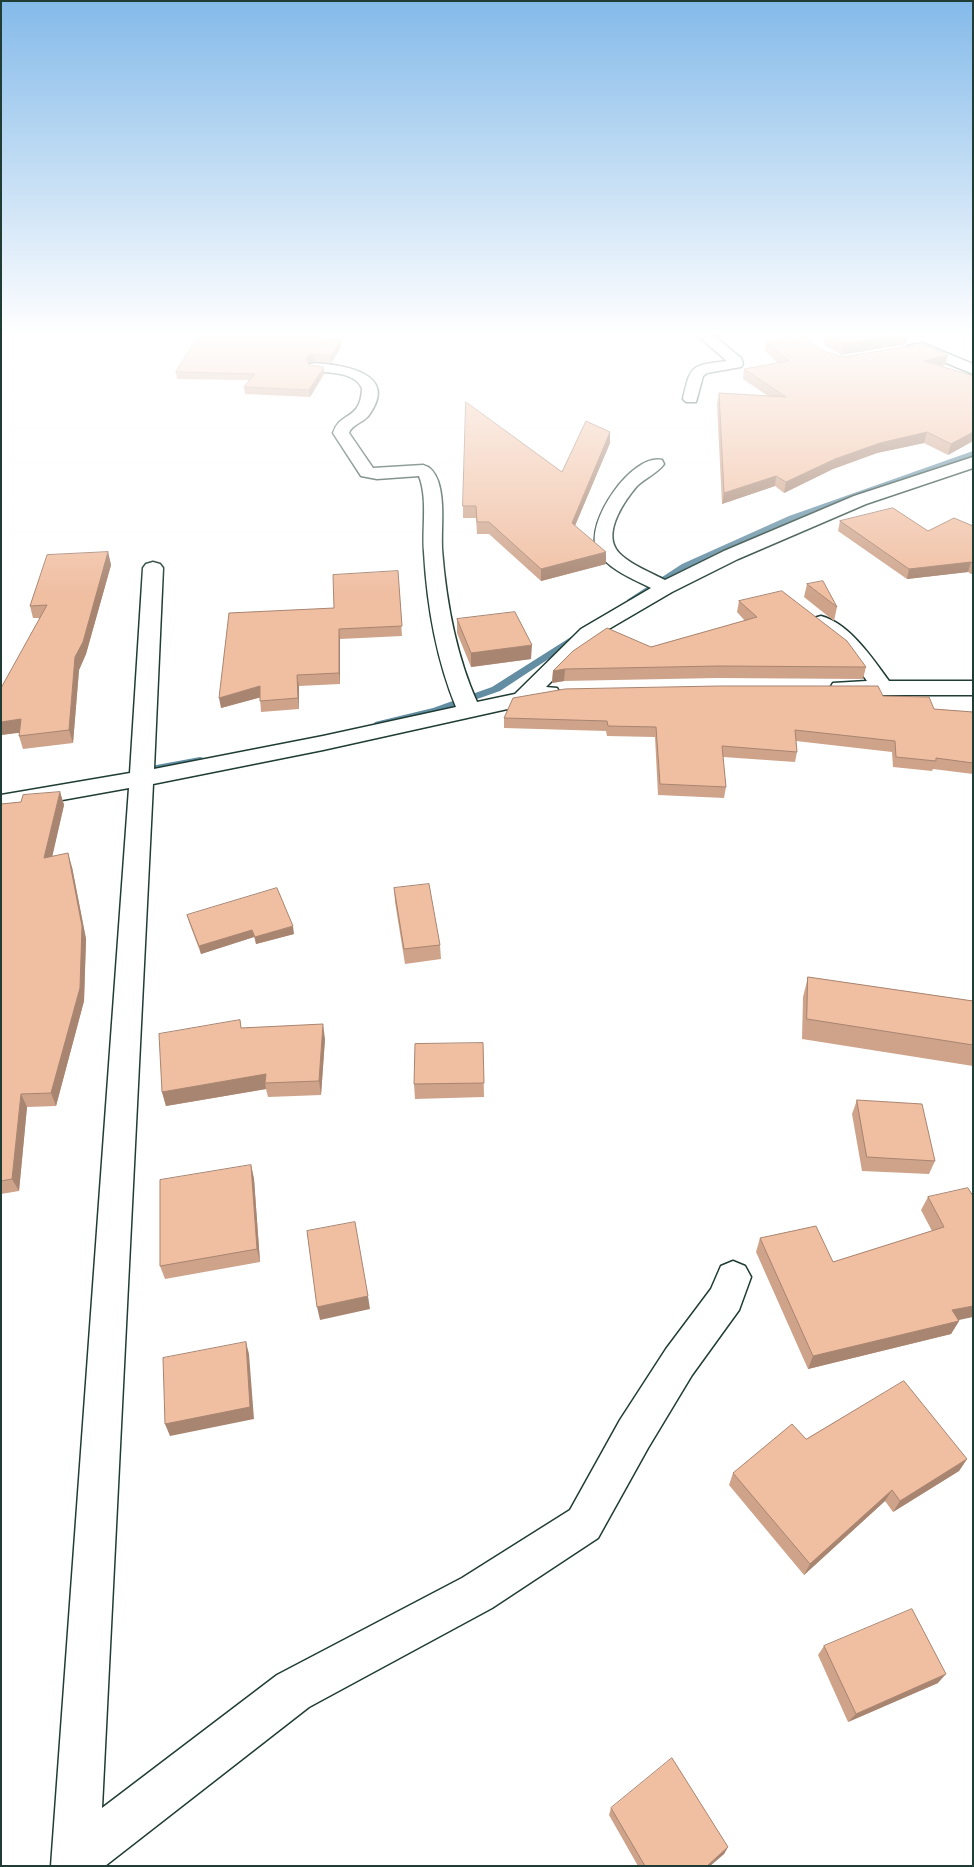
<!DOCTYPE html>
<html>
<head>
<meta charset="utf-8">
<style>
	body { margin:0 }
	#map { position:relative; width:974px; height:1867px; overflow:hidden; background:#fff; font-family:Sriracha,sans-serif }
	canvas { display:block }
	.frame { position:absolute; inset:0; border:2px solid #1f3d34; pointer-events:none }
</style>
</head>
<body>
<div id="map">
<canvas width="974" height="1867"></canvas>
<div class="frame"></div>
</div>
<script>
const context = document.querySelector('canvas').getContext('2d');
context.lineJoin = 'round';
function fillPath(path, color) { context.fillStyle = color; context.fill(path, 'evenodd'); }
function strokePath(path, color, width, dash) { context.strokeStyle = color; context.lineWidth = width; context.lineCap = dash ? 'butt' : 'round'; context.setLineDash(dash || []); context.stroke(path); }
const stream = new Path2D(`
	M973,451V456L795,520L688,568L635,602H629L627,600L682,564L789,516Z
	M582,630L587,633L585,635L500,691L440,712L379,727L374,724L375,722L433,708L492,687Z
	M200,757L204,758L205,760L204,762L151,772L146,769L151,766Z`);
const minor = new Path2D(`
	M698,336H714L741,358L743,364L741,367L707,373L703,376L696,402H686L683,399C691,363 692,366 727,361Z
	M922,343L973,364V374L920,352H907L905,349L907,346Z
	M315,363C343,365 400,373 369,415C364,422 351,425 349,433L373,468L423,465C431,467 435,473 438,481C445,502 441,527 442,549C446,601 456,655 477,702L515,694L581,629L651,588C633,579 607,569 597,550C584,523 632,453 662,460L664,464C658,473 645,478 637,486C625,500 604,530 616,549C624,562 652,573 665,580L724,551L854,496L973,457V468L866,504L738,559L672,592L595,637L546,687L557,688L560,693L557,698L323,750L153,784L102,1808L277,1675L462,1578L570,1510L620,1420L666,1349L711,1289L721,1266L733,1261L745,1266L751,1277L739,1310L692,1375L648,1448L598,1538L492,1608L309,1707L105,1866H51L129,788L1,811V795L130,773L143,568L146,564L153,562L160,564L163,568L154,769L323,736L456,707C436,658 427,605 424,552C422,527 428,499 419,476L377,479L361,476L333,433C340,411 361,421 362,388C353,370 327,374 310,370L308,367L310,364Z
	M821,616C849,623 873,659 889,681H973V695H841L833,693L830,688L833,683L867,681L846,651L814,626L811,622L814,618Z`);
const wall = new Path2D(`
	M199,336H315L314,338L341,340V347L331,363L315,361L310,362L308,364L324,374L310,397L245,394L244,387L249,380L177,379L176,372Z
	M825,336H829L906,344L841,355L824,345Z
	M766,342L820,350L843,357L945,365L941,366L973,376V441L948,455L924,443L877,453L833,469L784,493L775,486L722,504L717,404L719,393L768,396L743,379L744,369L778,363L765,351Z
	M610,432V443L575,526L606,552V564L541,581L489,534H477L476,518H463V506L562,472Z
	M840,521L928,531L973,526V575L968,572L907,579L838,531Z
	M108,552L111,565L86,654L79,670L73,743L23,749L19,736L20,732L1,735L40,618H33L30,606Z
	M398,571L402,636L340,639V684L299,686V709L261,712L260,697L221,708L334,608Z
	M807,584L837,607L834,621L804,597Z
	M739,601L866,667L863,679L717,678L564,681L552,683L553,671L651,647L745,621L737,612Z
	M457,619L531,659L471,667L457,633Z
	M883,696L934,709L973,712V774L933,769L932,771L893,767L892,752L796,741L797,752L795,762L723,757L726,787L724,798L658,795L655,737L607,736L606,731L504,728V718Z
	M60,792L64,805L52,856L72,867L86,939L84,1001L56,1106L27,1107L19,1191L1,1194V804L21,802Z
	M394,888L440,945L441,959L405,964L395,902Z
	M187,915L294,934L256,944L254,937L201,954L189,922Z
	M808,977L973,1001V1066L802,1039L803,997Z
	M240,1020L241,1028L325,1039L321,1095L268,1097L266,1089L166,1106L162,1092Z
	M483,1043L484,1097L415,1099L414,1084Z
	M857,1100L935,1161L929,1174L862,1171L852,1114Z
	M251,1165L254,1179L260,1262L165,1279L160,1266Z
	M973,1196L959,1321L951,1334L808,1369L756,1252L760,1238L833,1262L932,1231L921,1210L928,1197Z
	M806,1439L967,1459L959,1471L893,1512L885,1501L804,1575L729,1485L733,1473Z
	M824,1646L938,1683L848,1722L818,1655Z
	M611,1808L728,1847L724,1854L710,1866H638L609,1815Z`);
const shadedWall = new Path2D(`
	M890,336H908L906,344L841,355L844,344Z
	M341,340V347L331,363V356Z
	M314,354L315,361L310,362L306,366V359L309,355Z
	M948,355L945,365L922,370L924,361Z
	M324,367V374L310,397L309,390Z
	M610,432V443L571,535L572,523Z
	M927,432L924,443L877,453L833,469L784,493L786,482L835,459L880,443Z
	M973,432V441L948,455L951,444Z
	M776,476L775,486L722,504L724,493Z
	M108,552L111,565L86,654L79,670L73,743L69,730L75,657Z
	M606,552V564L541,581V569Z
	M971,562L968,572L907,579L909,569Z
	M339,629L340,639V684L339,673Z
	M532,645L531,659L471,667V653Z
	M565,669L564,681L552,683L553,671Z
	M297,675L299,686V709L298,698Z
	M260,686L262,697L221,708L219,698Z
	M21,719L26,732L1,735V722Z
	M60,792L64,805L49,871L44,858Z
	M68,853L72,867L86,939L84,1001L56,1106L51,1093Z
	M293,926L294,934L256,944L255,937Z
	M252,930L254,937L201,954L199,946Z
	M323,1024L325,1039L321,1095L319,1081Z
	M266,1074L265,1083L266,1089L166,1106L162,1092Z
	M21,1094L27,1107L19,1191L12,1179Z
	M251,1165L254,1179L260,1262L257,1249Z
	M368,1296L370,1309L320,1320L317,1307Z
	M973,1306V1317L945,1323L952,1310Z
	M959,1321L951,1334L808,1369L813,1356Z
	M246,1342L249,1354L254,1419L170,1436L165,1424Z
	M967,1459L959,1471L893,1512L900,1501Z
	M892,1490L885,1501L804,1575L810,1564Z
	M946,1674L938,1683L848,1722L856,1714Z
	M728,1847L724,1854L710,1866H707Z`);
const building = new Path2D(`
	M199,336H313L312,338L341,340L331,356L314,354L309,355L306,359L309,365L324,367L309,390L244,387L255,374L176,372Z
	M829,336H890L844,344Z
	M805,338L820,350L843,357L922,344L948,355L924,361L973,376V432L951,444L927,432L880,443L835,459L786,482L776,476L724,493L719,393L786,397L744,369L789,361L766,342Z
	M466,402L562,472L586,421L610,432L572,523L606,552L541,569L489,522H477L476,506H463Z
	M893,508L928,531L954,518L973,526V564L971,562L909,569L840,521Z
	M108,552L83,642L75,657L69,730L19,736L21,719L1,722V688L47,605L30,606L47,555Z
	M398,571L402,626L339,629V673L297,675L298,698L260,701V686L219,698L229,613L334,608L333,575Z
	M823,581L837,607L807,584Z
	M782,591L847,641L866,667L719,666L565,669L553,671L573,651L607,628L651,647L757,617L739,601Z
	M515,612L532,645L471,653L457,619Z
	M719,686H878L883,696L929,697L934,709L973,712V763L936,758V761L896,757L895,741L795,730L797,752L722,746L726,787L660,784L656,727L608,726L607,721L504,718L513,698L565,689Z
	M60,792L44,858L68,853L82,926L80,988L51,1093L21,1094L12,1179L1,1181V804L21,802L23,795Z
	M429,884L440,945L404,949L394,888Z
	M277,888L293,926L255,937L252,930L199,946L187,915Z
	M808,977L973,1001V1045L807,1019Z
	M240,1020L241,1028L323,1024L319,1081L265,1083L266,1074L162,1092L159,1034Z
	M483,1043L484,1083L414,1084L415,1044Z
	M857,1100L922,1104L935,1161L867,1157Z
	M251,1165L257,1249L160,1266V1180Z
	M968,1188L973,1196V1306L952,1310L959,1321L813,1356L760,1238L816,1226L833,1262L944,1227L928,1197Z
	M355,1222L368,1296L317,1307L307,1231Z
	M246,1342L250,1407L165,1424L163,1358Z
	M904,1381L967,1459L900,1501L892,1490L810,1564L733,1473L792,1424L806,1439Z
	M912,1609L946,1674L856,1714L824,1646Z
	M672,1758L728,1847L707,1866H645L611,1808Z`);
fillPath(stream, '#628da2');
strokePath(minor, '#1f3d34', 3);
fillPath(minor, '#fff');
fillPath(wall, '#cea38a');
fillPath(shadedWall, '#a88571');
fillPath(building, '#f0bea1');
strokePath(building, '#a88571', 1);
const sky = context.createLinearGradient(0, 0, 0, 597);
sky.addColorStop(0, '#84bae9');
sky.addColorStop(0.56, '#fff');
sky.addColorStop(1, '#ffffff00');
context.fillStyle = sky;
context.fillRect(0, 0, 974, 597);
</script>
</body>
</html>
